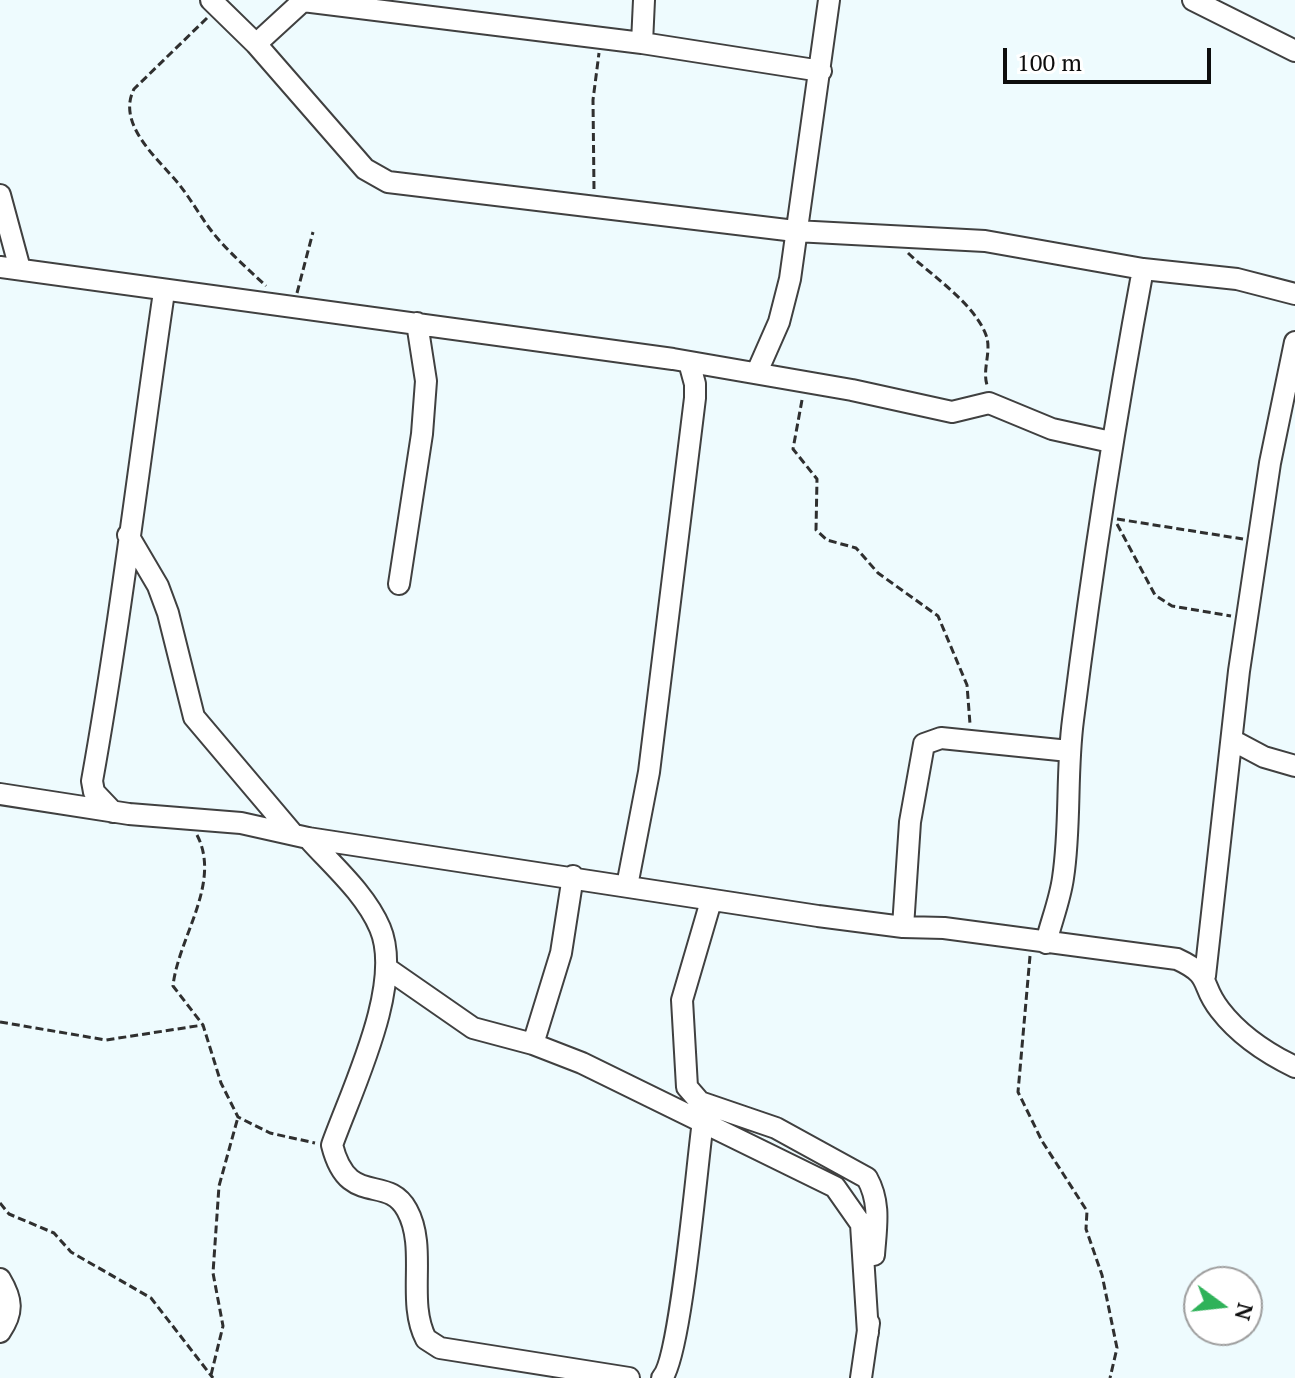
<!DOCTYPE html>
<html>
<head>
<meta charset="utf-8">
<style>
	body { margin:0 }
	#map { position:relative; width:1295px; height:1378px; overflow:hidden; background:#eefbfe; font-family:"PT Serif",serif }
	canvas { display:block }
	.north { position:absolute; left:1183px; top:1266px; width:80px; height:80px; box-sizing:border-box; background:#fff; border:2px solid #9e9e9e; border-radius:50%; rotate:105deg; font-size:22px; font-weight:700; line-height:32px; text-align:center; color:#0d0d0d }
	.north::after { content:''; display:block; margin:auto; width:28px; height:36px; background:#2fb259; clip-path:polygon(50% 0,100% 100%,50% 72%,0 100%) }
	.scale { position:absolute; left:1003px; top:48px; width:208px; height:36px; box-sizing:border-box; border:4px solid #0d0d0d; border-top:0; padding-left:10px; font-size:24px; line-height:28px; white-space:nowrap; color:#0d0d0d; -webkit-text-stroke:6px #fff; paint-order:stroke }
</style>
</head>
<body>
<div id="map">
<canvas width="1295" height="1378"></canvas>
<div class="north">N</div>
<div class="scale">100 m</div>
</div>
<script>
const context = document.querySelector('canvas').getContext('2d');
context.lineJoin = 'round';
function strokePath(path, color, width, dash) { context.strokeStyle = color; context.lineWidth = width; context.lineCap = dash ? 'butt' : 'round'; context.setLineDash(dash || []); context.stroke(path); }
const path = new Path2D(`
	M207,18L134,89C116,124 158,159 178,183C190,198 199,214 210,229C226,250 247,268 266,286
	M594,189L593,100L599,53
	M908,253C932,276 974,303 986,335C992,351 982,369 987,385
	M297,293L313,232
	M802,400L793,449L817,479L816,530L827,540L856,548L878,573L938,616L967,685L970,724
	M1117,519L1243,539
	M1117,524L1155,595L1172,606L1231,616
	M197,835C222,883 178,938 173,986L203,1025L221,1083L238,1117L270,1133L315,1143
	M1030,956L1018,1092L1042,1141L1087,1211L1086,1229L1102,1275L1117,1348L1110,1378
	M0,1022L106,1040L203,1025
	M0,1203L9,1214L54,1233L71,1252L151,1298L213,1378
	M211,1375L223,1326L213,1273L219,1186L238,1117`);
const minor = new Path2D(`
	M211,0L256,44L365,169L388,182L795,231L985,241L1143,269L1237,279L1295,294
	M1193,0L1295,51
	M303,1L642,43L821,71
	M642,43L644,0
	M256,44L304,0
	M0,195L20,269
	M0,267L673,359L852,390L952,412L989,403L1052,429L1111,442
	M757,372L779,322L790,279L829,0
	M128,535L158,586L168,613L194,717L293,834
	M399,584L422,434L426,381L417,323
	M1232,740L1264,757L1295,766
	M0,794L129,814L241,823L308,838L818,916L903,927L944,928L1177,959C1214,976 1199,984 1220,1010C1240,1036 1266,1053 1295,1067
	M113,812L94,792L92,781C121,619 140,455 164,292
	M308,838C332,865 365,893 380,928C404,984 352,1089 332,1145C348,1209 387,1173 407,1210C428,1248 406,1301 426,1339L440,1348L629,1378
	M627,886L649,772L695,398V384L689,362
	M711,901L682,1000L687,1087L700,1102L776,1128L867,1178C881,1203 876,1227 874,1255
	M903,927L910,822L924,744L941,738L1069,751
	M1046,943C1051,922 1060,900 1063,878C1071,826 1066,773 1073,720C1092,569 1115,419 1143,269
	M388,969L473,1028L533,1044L582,1063L835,1187L861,1224L868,1333
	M1205,976L1239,671L1270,463L1295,342
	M533,1044L561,953L573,876
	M0,1279C12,1299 14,1312 0,1332
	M662,1378C681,1357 697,1163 703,1121
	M861,1378L869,1323`);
strokePath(minor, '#404040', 24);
strokePath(path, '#2f2f2f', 3, [8, 4]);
strokePath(minor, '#fff', 20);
</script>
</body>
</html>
